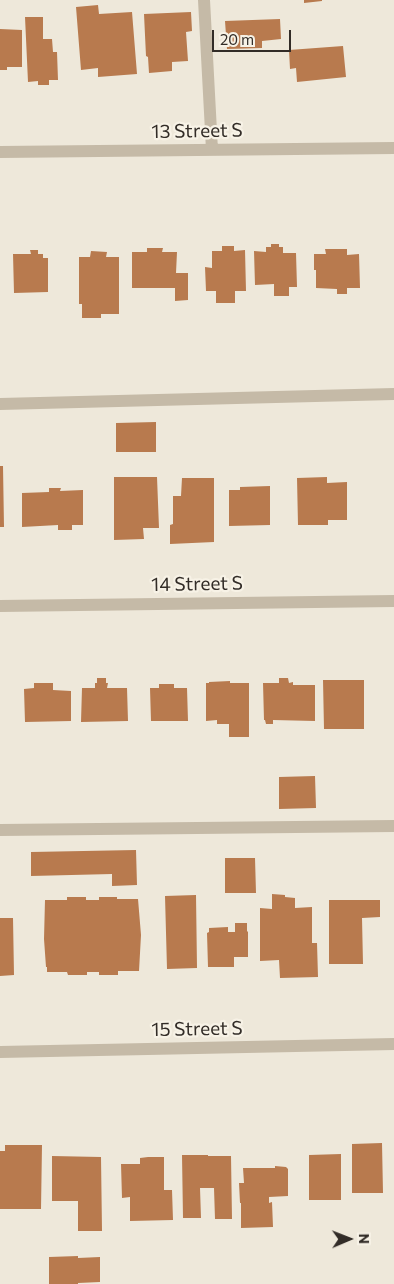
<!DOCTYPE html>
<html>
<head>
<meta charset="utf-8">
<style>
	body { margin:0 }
	#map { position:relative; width:394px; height:1284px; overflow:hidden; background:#eee8da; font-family:Commissioner,sans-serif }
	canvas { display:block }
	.north { position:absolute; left:324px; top:1214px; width:50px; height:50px; -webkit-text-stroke:4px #f7f2e6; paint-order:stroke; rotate:89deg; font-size:14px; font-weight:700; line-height:20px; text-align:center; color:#322c27 }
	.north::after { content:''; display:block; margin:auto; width:18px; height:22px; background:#322c27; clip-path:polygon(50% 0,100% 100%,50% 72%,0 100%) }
	.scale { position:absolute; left:212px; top:30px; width:79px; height:22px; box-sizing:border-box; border:2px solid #322c27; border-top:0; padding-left:6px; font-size:15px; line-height:18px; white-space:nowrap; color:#322c27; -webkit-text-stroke:4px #f7f2e6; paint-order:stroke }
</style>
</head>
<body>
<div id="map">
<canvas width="394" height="1284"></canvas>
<div class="north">N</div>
<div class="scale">20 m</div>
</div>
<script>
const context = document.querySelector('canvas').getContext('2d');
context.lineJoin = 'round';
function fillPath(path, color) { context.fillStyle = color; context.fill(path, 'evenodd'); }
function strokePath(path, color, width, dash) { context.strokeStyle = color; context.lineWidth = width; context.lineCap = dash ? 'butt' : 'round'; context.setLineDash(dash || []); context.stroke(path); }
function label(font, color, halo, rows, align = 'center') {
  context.font = font + ' Commissioner,sans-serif'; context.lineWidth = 4.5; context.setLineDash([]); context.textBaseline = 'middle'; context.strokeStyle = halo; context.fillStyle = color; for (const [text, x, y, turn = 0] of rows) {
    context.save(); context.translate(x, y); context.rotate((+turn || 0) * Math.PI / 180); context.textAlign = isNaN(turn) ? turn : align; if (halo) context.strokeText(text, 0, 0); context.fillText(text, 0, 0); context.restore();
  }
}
const building = new Path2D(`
	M304,0H322V1L304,3Z
	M98,5L99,14L132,12L137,74L98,77V68L81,70L76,7Z
	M191,12L192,31L186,32L188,61L172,62V71L149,73L148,57L146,56L144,14Z
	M25,17H43V39H52L53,52H57L58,80H49V85H38V81L28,82Z
	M280,19L281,39L262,41V48L227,49L225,21Z
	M0,29L22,30V67H7V70H0Z
	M343,46L346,77L297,82L296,68L290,69L289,50Z
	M271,244H279V247H283V253H296L297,287H289V296H274V284L255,285L254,251L266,252V247H271Z
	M222,246H234V251L245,250L246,291H235V303H216V291H206L205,267L212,268V251H222Z
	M147,248H163L162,252H177L176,273H188V300L175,301V288H132V252H147Z
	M325,249H347V255L359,254L360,288H347V294H337V289L316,288V270H314V254H326Z
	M30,250H38V254H43V258H48V292L14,293L13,254H31Z
	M91,251L107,252L106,257H119V314H101V318H82V304H79V257H90Z
	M156,422V452H116V423Z
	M0,466H3L4,527H0Z
	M114,477H157L159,528H143L144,539L114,540Z
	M327,477V483L347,482V520H328V525H298L297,478Z
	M182,478H214V542L170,544V525L173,524V496H181Z
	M270,486V525L229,526V490H240V487Z
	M49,488H61L60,491L83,490V525H72V530H58V525L22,527V493L49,492Z
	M97,678H106V683H108L107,688H127L128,721L81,722L82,688H95V683H97Z
	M279,678H288L289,683L293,682V685H315V721L273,720V724H266L265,720H264L263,683H279Z
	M323,680H364V729H324Z
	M230,681V683H249V737H229V724H217V720L206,721V683H209V682Z
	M34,683H53V690L71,691V721L25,722L24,689L34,688Z
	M159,684H174V688H187L188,721H151L150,688H159Z
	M315,776L316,808L279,809V777Z
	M136,850L137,885L112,886V874L31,876V852Z
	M225,858H255L256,893H225Z
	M272,894L285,895V897L295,898V908L312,907V943H317L318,977L280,978L279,960L260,961V908L272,909Z
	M196,895L197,968L167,969L165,896Z
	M67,897H86V900H99V897H117V899H138L141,935L139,971H118V975H99V972H87V975H68L67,972H47V967H46L44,939L45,900H67Z
	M329,900H380V917L362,918L363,964H329Z
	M0,918H13L14,975L0,976Z
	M235,923H247V932L248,931V957H234V967H208L207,933L209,932V928L228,927V932H235Z
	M382,1143L383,1193H352V1144Z
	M5,1145H42L41,1209H0V1151H5Z
	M341,1154V1200H309V1155Z
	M182,1155H208V1156H231L232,1219H215L214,1188H200L201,1218H183Z
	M52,1156L101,1157L102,1231H78V1201H52Z
	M148,1157H164V1190H172L173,1220L130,1221V1197L122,1198L121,1164H140V1158Z
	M275,1166L286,1167L288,1169V1196L269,1197V1203L272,1202L273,1227L241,1228V1203H240L239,1183H244L243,1168H275Z
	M78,1256V1258L100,1257V1282L78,1283V1284H49V1257Z`);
const minor = new Path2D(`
	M204,0L212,150
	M0,152L394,148
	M0,404L394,394
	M0,606L394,601
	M0,830L394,826
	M0,1052L394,1044`);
const streetNames = [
	["13 Street S",197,131,-1],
	["14 Street S",197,584,-1],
	["15 Street S",197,1029,-1]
];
fillPath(building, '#b87a4e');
strokePath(minor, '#c5baa7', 12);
label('19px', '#322c27', '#f7f2e6', streetNames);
</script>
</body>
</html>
